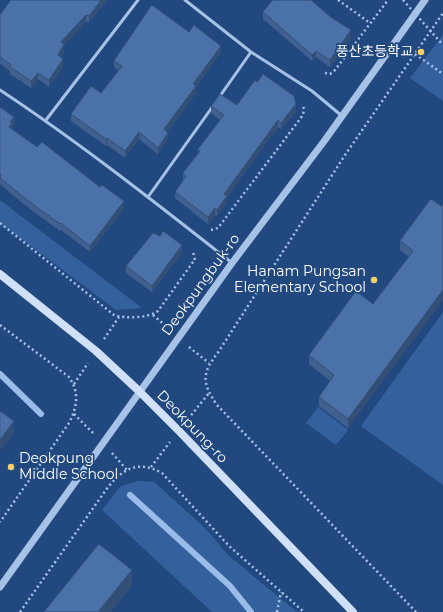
<!DOCTYPE html>
<html>
<head>
<meta charset="utf-8">
<style>
	body { margin:0 }
	canvas { display:block; background:#21487f }
</style>
</head>
<body>
<canvas width="443" height="612"></canvas>
<script>
const context = document.querySelector('canvas').getContext('2d');
context.lineJoin = 'round';
function fillPath(path, color) { context.fillStyle = color; context.fill(path, 'evenodd'); }
function strokePath(path, color, width, dash) { context.strokeStyle = color; context.lineWidth = width; context.lineCap = dash ? 'butt' : 'round'; context.setLineDash(dash || []); context.stroke(path); }
function label(font, color, halo, rows, align = 'center') {
  context.font = font + ' Montserrat,"Noto Sans KR",sans-serif'; context.lineWidth = 3.5; context.setLineDash([]); context.textBaseline = 'middle'; context.strokeStyle = halo; context.fillStyle = color; for (const [text, x, y, turn = 0] of rows) {
    context.save(); context.translate(x, y); context.rotate((+turn || 0) * Math.PI / 180); context.textAlign = isNaN(turn) ? turn : align; if (halo) context.strokeText(text, 0, 0); context.fillText(text, 0, 0); context.restore();
  }
}
const green = new Path2D(`
	M443,35V101L410,78Z
	M0,200L142,308L116,310L11,231L0,225Z
	M443,312V485L361,426Z
	M318,407L348,430L336,445L306,423Z
	M138,481L154,482L206,529L228,555L297,612H212L102,510L121,486Z`);
const stream = new Path2D(`
	M0,374L41,414
	M130,495L230,586L251,612`);
const path = new Path2D(`
	M338,0L370,23
	M415,54L443,74
	M325,73L330,74L335,70L388,0
	M0,223L114,315C126,319 148,318 158,311L193,262L195,260L193,252
	M211,230L218,228L303,115L304,109L302,104
	M153,315L168,328
	M0,325L69,377C80,393 77,407 69,423L0,522
	M104,339L119,317
	M189,347L209,363
	M74,384L88,363
	M74,414L93,433
	M188,419L209,393
	M112,453L127,470
	M151,467L170,442
	M20,612L108,487C124,468 138,460 162,473L229,546L304,612
	M277,612L281,592
	M416,612L217,405C201,382 202,373 219,351L345,155L443,13`);
const service = new Path2D(`
	M185,0L251,52L312,91L342,116
	M0,90C80,143 156,203 231,262
	M220,96L251,52
	M46,120L138,0
	M148,197L213,106`);
const tertiary = new Path2D(`
	M0,587L232,263L325,140L425,0`);
const secondary = new Path2D(`
	M0,274L96,351L140,392L179,431L353,612`);
const pathBridge = new Path2D(`
	M403,0L443,45`);
const wall = new Path2D(`
	M107,0L89,23L86,21L64,45V51L61,57L63,66L49,87L38,79L31,88L10,74V71L0,63V15Z
	M263,12L351,37L330,67L316,57L312,61L263,19Z
	M189,32L221,52L196,87V93L167,132L168,139L158,154L139,139L125,158L107,145L106,146L71,121V114L101,93L119,71L114,67V61Z
	M237,105L296,111L281,129L278,127L227,197V203L217,216L215,215L208,224L175,198V192L183,180V173L198,154V149L220,120L211,113V106Z
	M0,107L14,124L12,127V129L124,208L90,252L61,230L60,231L26,206L0,184Z
	M441,206L348,428L319,406V397L330,381L309,364V355L373,304L409,257L400,250V241Z
	M182,252L152,292L126,273V266Z`);
const shadedWall = new Path2D(`
	M101,0H107L89,23V16Z
	M86,15V21L64,45V51L58,62V55L61,42Z
	M351,30V37L330,67V60Z
	M221,46V52L196,87V93L164,136V129L193,84Z
	M316,51V57L312,61V55Z
	M63,59V66L49,87V80Z
	M38,73V79L31,88V81Z
	M296,104V111L281,129V123Z
	M14,117V124L12,127V130L9,127L10,122Z
	M278,120V127L227,197V203L217,216V210L224,194Z
	M139,132V139L125,158V151Z
	M168,133V139L158,154V148Z
	M107,138V145L106,146V139Z
	M124,201V208L90,252V246Z
	M215,208V215L208,224V217Z
	M182,245V252L152,292V286Z
	M443,290V300L348,428V419Z
	M14,421V433L0,451V440Z
	M132,570V586L111,612H98Z`);
const building = new Path2D(`
	M11,0H101L89,16L86,15L61,42L64,44L58,55L63,59L49,80L38,73L31,81L10,67L11,65L0,57V15Z
	M273,0H311L332,18L351,30L330,60L316,51L312,55L263,12Z
	M152,5L189,32L194,25L221,46L193,84L196,86L164,129L168,133L158,148L139,132L125,151L107,138L106,139L71,114L91,86L101,93L122,66L114,61Z
	M263,74L294,96L296,104L281,123L278,120L224,194L227,196L217,210L215,208L208,217L175,192L186,176L183,173L200,151L198,149L224,115L211,106L220,94L237,105L255,80L257,82Z
	M0,107L14,117L10,122L12,123L9,127L37,147L42,142L100,187L102,185L124,201L90,246L61,223L60,224L26,199L0,178L1,175L0,174Z
	M431,199L441,206L443,204V290L348,419L319,397L334,375L309,355L356,291L373,304L413,251L400,241Z
	M163,231L182,245L152,286L126,266L153,233L160,236Z
	M0,411L14,421L0,440Z
	M99,544L132,570L98,612H44Z`);
const markers = [
	[421,52,4,"#f4ce67"],
	[374,280,4,"#f4ce67"],
	[11,467,4,"#f4ce67"]
];
const poiNames = [
	["풍산초등학교",413,52],
	["Hanam Pungsan",366,272],
	["Elementary School",366,288],
	["Deokpung",19,459,"left"],
	["Middle School",19,475,"left"]
];
const streetNames = [
	["Deokpungbuk-ro",201,285,-54],
	["Deokpung-ro",192,427,46]
];
fillPath(green, '#34619d');
strokePath(stream, '#9abce8', 6);
strokePath(path, '#a6c2e7', 2.5, [2, 3]);
strokePath(service, '#a6c2e7', 3);
strokePath(tertiary, '#a6c2e7', 7);
strokePath(secondary, '#d0e0f6', 8);
strokePath(pathBridge, '#a6c2e7', 2.5, [2, 3]);
fillPath(wall, '#406190');
fillPath(shadedWall, '#344f76');
fillPath(building, '#4a71a8');
strokePath(building, '#344f76', 1);
for (const [x, y, r, color] of markers) { const dot = new Path2D(); dot.arc(x, y, r, 0, 2 * Math.PI); context.fillStyle = color; context.fill(dot); strokePath(dot, '#21487f', 1.5); }
label('14px', '#fff', '#21487f', poiNames, 'right');
label('14px', '#fff', '#21487f', streetNames);
</script>
</body>
</html>
